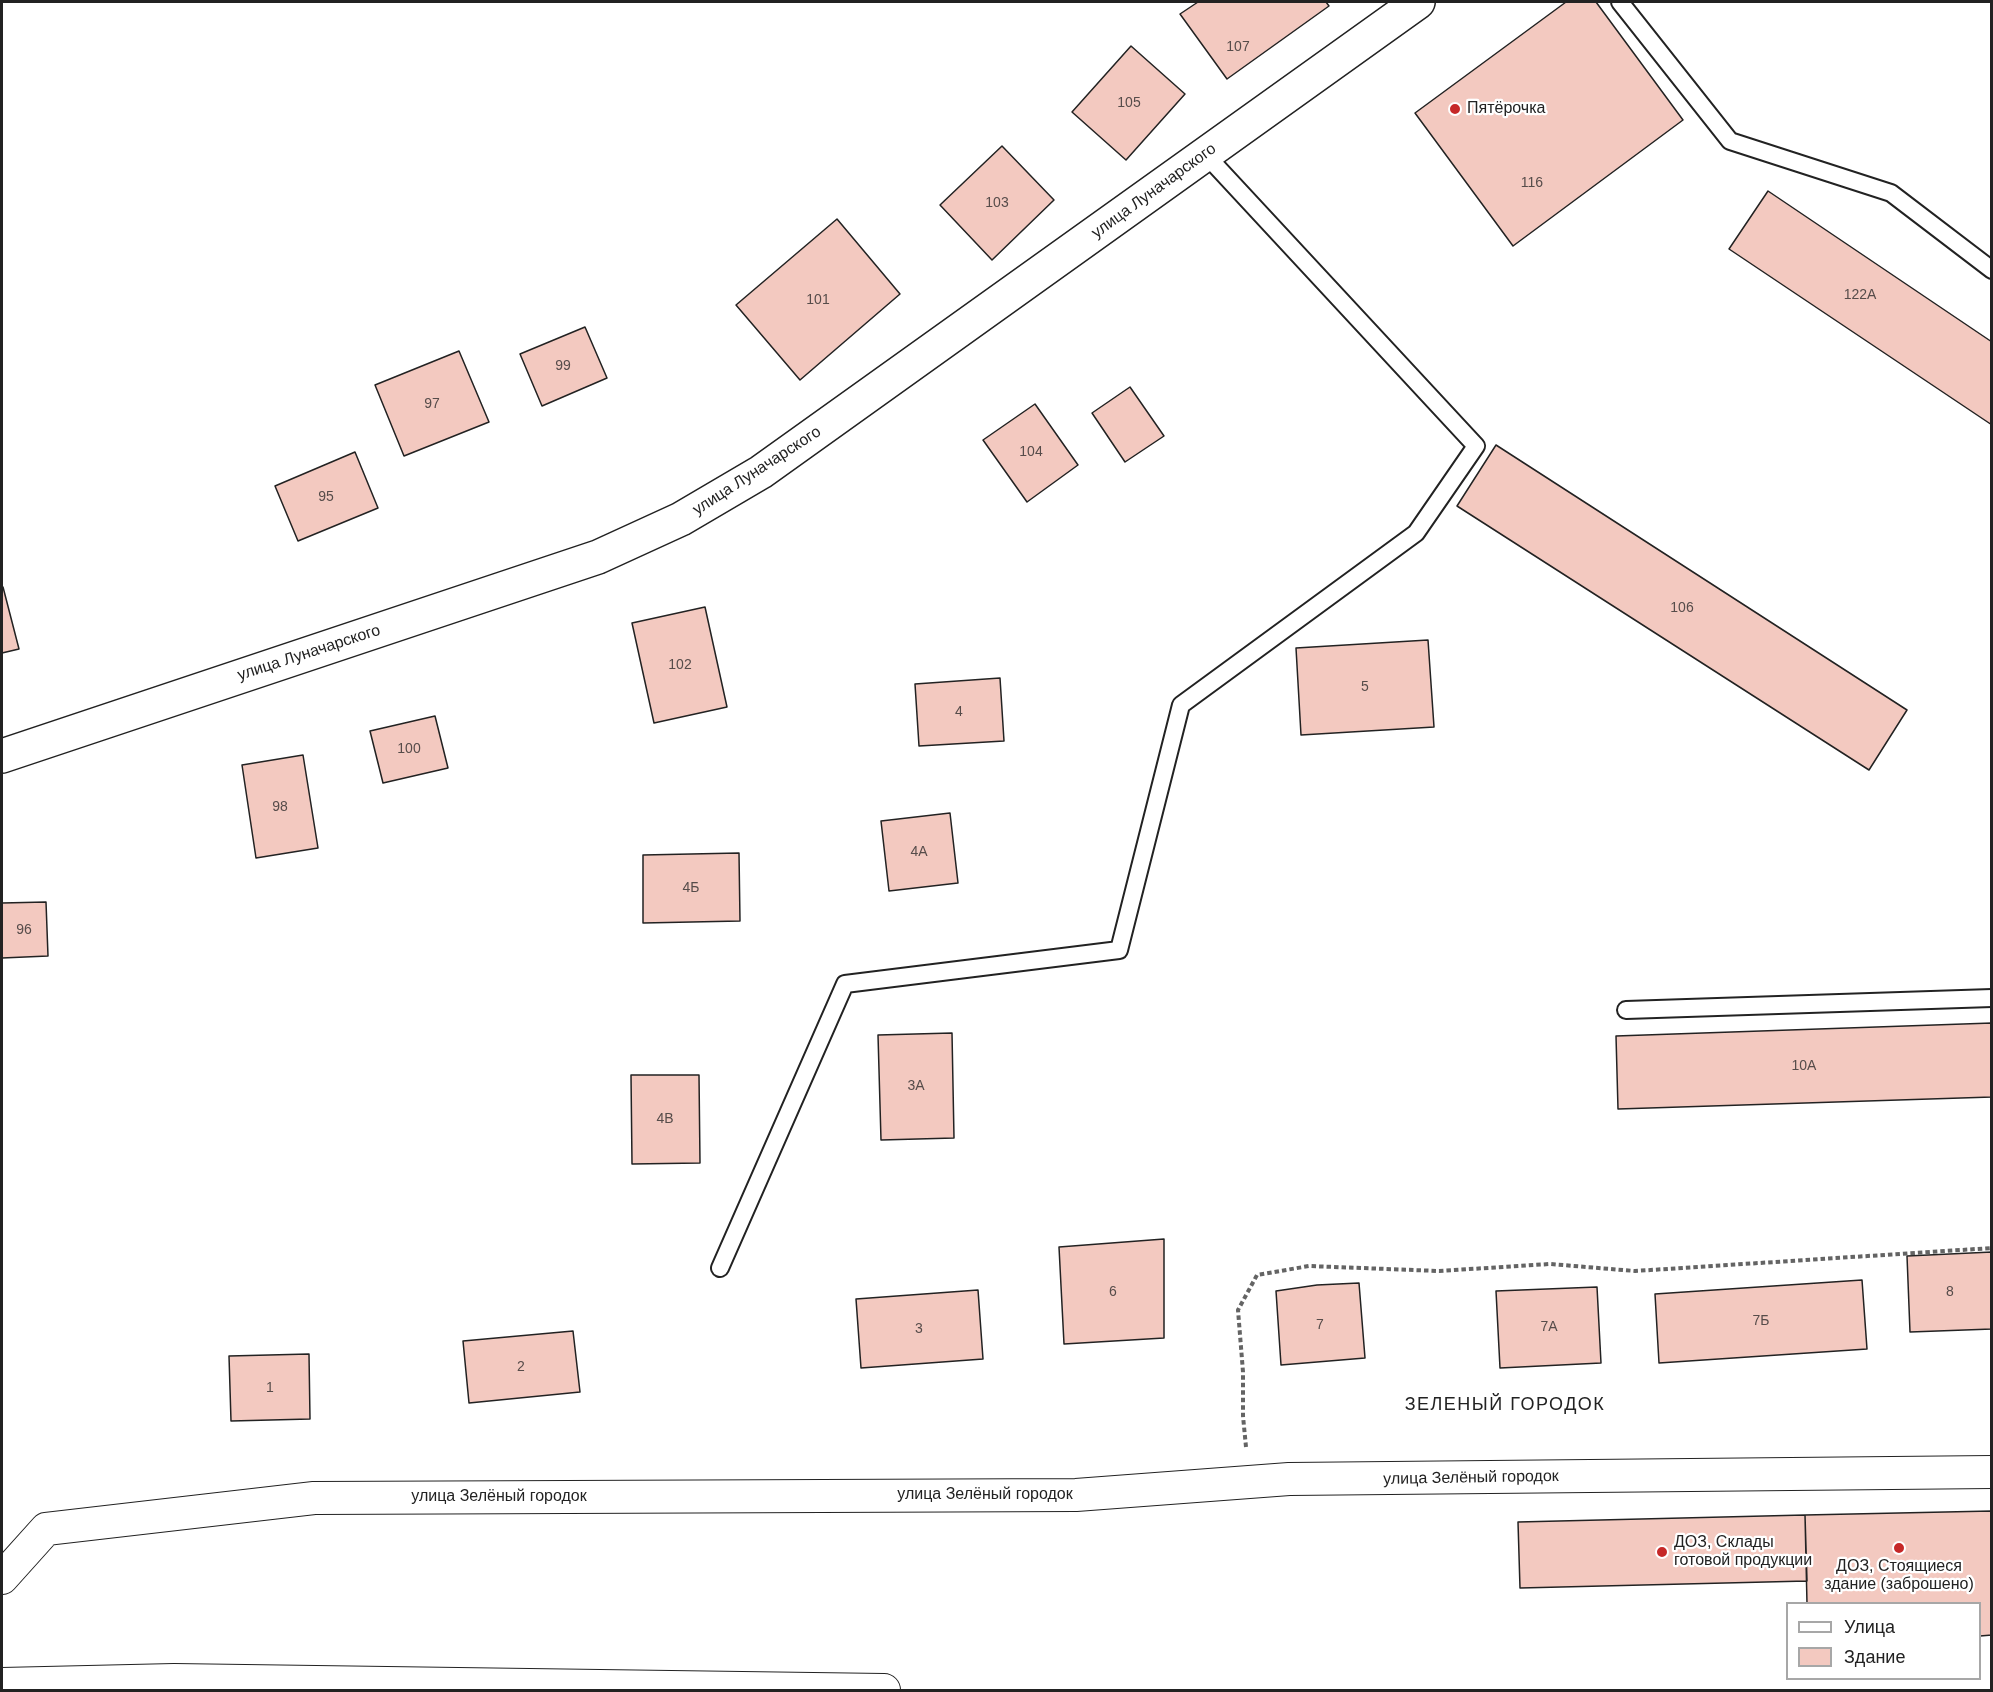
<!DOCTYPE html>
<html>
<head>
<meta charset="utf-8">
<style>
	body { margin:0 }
	#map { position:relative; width:1993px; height:1692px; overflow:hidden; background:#fff; font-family:Helvetica,sans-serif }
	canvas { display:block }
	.frame { position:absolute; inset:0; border:3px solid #222; pointer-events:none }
	.legend { position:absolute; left:1786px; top:1602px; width:195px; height:78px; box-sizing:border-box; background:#fff; border:2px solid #a7a7a7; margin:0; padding:8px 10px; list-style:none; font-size:18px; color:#222 }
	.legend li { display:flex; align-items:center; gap:12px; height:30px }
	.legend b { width:30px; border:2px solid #a7a7a7 }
</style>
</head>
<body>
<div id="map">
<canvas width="1993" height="1692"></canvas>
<div class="frame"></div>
<ul class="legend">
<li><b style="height:8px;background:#fff"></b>Улица</li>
<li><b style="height:16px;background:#f3c9c0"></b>Здание</li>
</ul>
</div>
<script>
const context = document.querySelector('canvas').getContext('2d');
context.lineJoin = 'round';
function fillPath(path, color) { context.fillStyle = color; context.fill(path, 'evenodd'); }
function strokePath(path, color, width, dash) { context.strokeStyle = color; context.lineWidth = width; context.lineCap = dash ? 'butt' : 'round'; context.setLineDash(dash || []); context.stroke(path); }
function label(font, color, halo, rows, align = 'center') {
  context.font = font + ' Helvetica,sans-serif'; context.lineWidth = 4.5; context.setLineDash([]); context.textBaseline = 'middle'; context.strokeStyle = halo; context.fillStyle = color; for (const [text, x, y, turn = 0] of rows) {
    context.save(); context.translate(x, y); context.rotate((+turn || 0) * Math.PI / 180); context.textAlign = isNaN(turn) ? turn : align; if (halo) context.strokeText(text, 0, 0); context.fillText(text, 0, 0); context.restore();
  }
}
const building = new Path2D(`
	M1198,2H1326L1329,6L1227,79L1180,14Z
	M1566,2H1596L1683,120L1513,246L1415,113Z
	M1131,46L1185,94L1126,160L1072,112Z
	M1002,146L1054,200L992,260L940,205Z
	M1768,191L1992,342V425L1729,249Z
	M837,219L900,294L800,380L736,305Z
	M585,327L607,378L542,406L520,354Z
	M459,351L489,422L404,456L375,385Z
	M1130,387L1164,436L1125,462L1092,413Z
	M1035,404L1078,465L1027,502L983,440Z
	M1496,445L1907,710L1869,770L1457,506Z
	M355,452L378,508L298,541L275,486Z
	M2,587H3L19,649L2,653Z
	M705,607L727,707L654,723L632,623Z
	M1428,640L1434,727L1301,735L1296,648Z
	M1000,678L1004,741L919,746L915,684Z
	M435,716L448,768L383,783L370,731Z
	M303,755L318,848L256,858L242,765Z
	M950,813L958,883L889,891L881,821Z
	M739,853L740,921L643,923V855Z
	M46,902L48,956L2,958V903Z
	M1992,1023V1097L1618,1109L1616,1036Z
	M952,1033L954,1138L881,1140L878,1035Z
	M631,1075H699L700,1163L632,1164Z
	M1164,1239V1338L1064,1344L1059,1247Z
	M1992,1252V1329L1910,1332L1907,1256Z
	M1862,1280L1867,1349L1659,1363L1655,1294Z
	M1359,1283L1365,1358L1281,1365L1276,1291L1317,1285Z
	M1597,1287L1601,1363L1500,1368L1496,1291Z
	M978,1290L983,1359L861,1368L856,1299Z
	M573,1331L580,1392L469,1403L463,1341Z
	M309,1354L310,1419L231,1421L229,1356Z
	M1992,1511V1635L1980,1636V1604H1807L1805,1515Z
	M1805,1515L1807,1581L1520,1588L1518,1522Z`);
const path = new Path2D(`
	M1246,1447L1243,1416V1372L1238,1310L1257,1275L1309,1266L1439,1271L1550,1264L1635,1271L1992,1248`);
const lane = new Path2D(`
	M1620,2L1730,141L1891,193L1992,270
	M1626,1010L1992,998
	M720,1268L845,984L1119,950L1181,705L1416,533L1476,446L1205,154`);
const street = new Path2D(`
	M2,1578L46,1529L314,1498L1076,1495L1289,1479L1992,1472
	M2,1684L174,1680L884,1690`);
const secondary = new Path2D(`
	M2,756L598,557L681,519L761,472L1418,2`);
const markers = [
	[1455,109,6,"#c62828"],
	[1899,1548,6,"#c62828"],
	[1662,1552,6,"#c62828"]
];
const numberNames = [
	["107",1238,47],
	["105",1129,103],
	["116",1532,183],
	["103",997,203],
	["122А",1860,295],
	["101",818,300],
	["99",563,366],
	["97",432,404],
	["104",1031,452],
	["95",326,497],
	["106",1682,608],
	["102",680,665],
	["5",1365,687],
	["4",959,712],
	["100",409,749],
	["98",280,807],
	["4А",919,852],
	["4Б",691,888],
	["96",24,930],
	["10А",1804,1066],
	["3А",916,1086],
	["4В",665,1119],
	["6",1113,1292],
	["8",1950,1292],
	["7Б",1761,1321],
	["7",1320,1325],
	["7А",1549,1327],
	["3",919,1329],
	["2",521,1367],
	["1",270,1388]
];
const poiNames = [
	["Пятёрочка",1467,109],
	["ДОЗ, Склады",1674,1543],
	["готовой продукции",1674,1561],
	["ДОЗ, Стоящиеся",1899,1567,"center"],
	["здание (заброшено)",1899,1585,"center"]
];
const streetNames = [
	["улица Луначарского",1154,191,-36],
	["улица Луначарского",757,471,-33],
	["улица Луначарского",309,653,-18],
	["улица Зелёный городок",1471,1478,-1],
	["улица Зелёный городок",985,1495],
	["улица Зелёный городок",499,1497]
];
const neighbourhoodNames = [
	["ЗЕЛЕНЫЙ ГОРОДОК",1505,1405]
];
fillPath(building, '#f3c9c0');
strokePath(building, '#222', 1.5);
strokePath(lane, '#222', 20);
strokePath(street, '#222', 34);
strokePath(secondary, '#222', 36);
strokePath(path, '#646464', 4, [4.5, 3]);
strokePath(lane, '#fff', 16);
strokePath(street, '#fff', 32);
strokePath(secondary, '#fff', 33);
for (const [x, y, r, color] of markers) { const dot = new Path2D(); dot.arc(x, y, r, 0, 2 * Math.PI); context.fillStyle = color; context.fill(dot); strokePath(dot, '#fff', 2); }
label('14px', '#564c4a', null, numberNames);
label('16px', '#222', '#fff', poiNames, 'left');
label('16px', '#222', '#fff', streetNames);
context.letterSpacing = '1.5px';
label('18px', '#222', '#fff', neighbourhoodNames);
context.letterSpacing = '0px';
</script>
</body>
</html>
